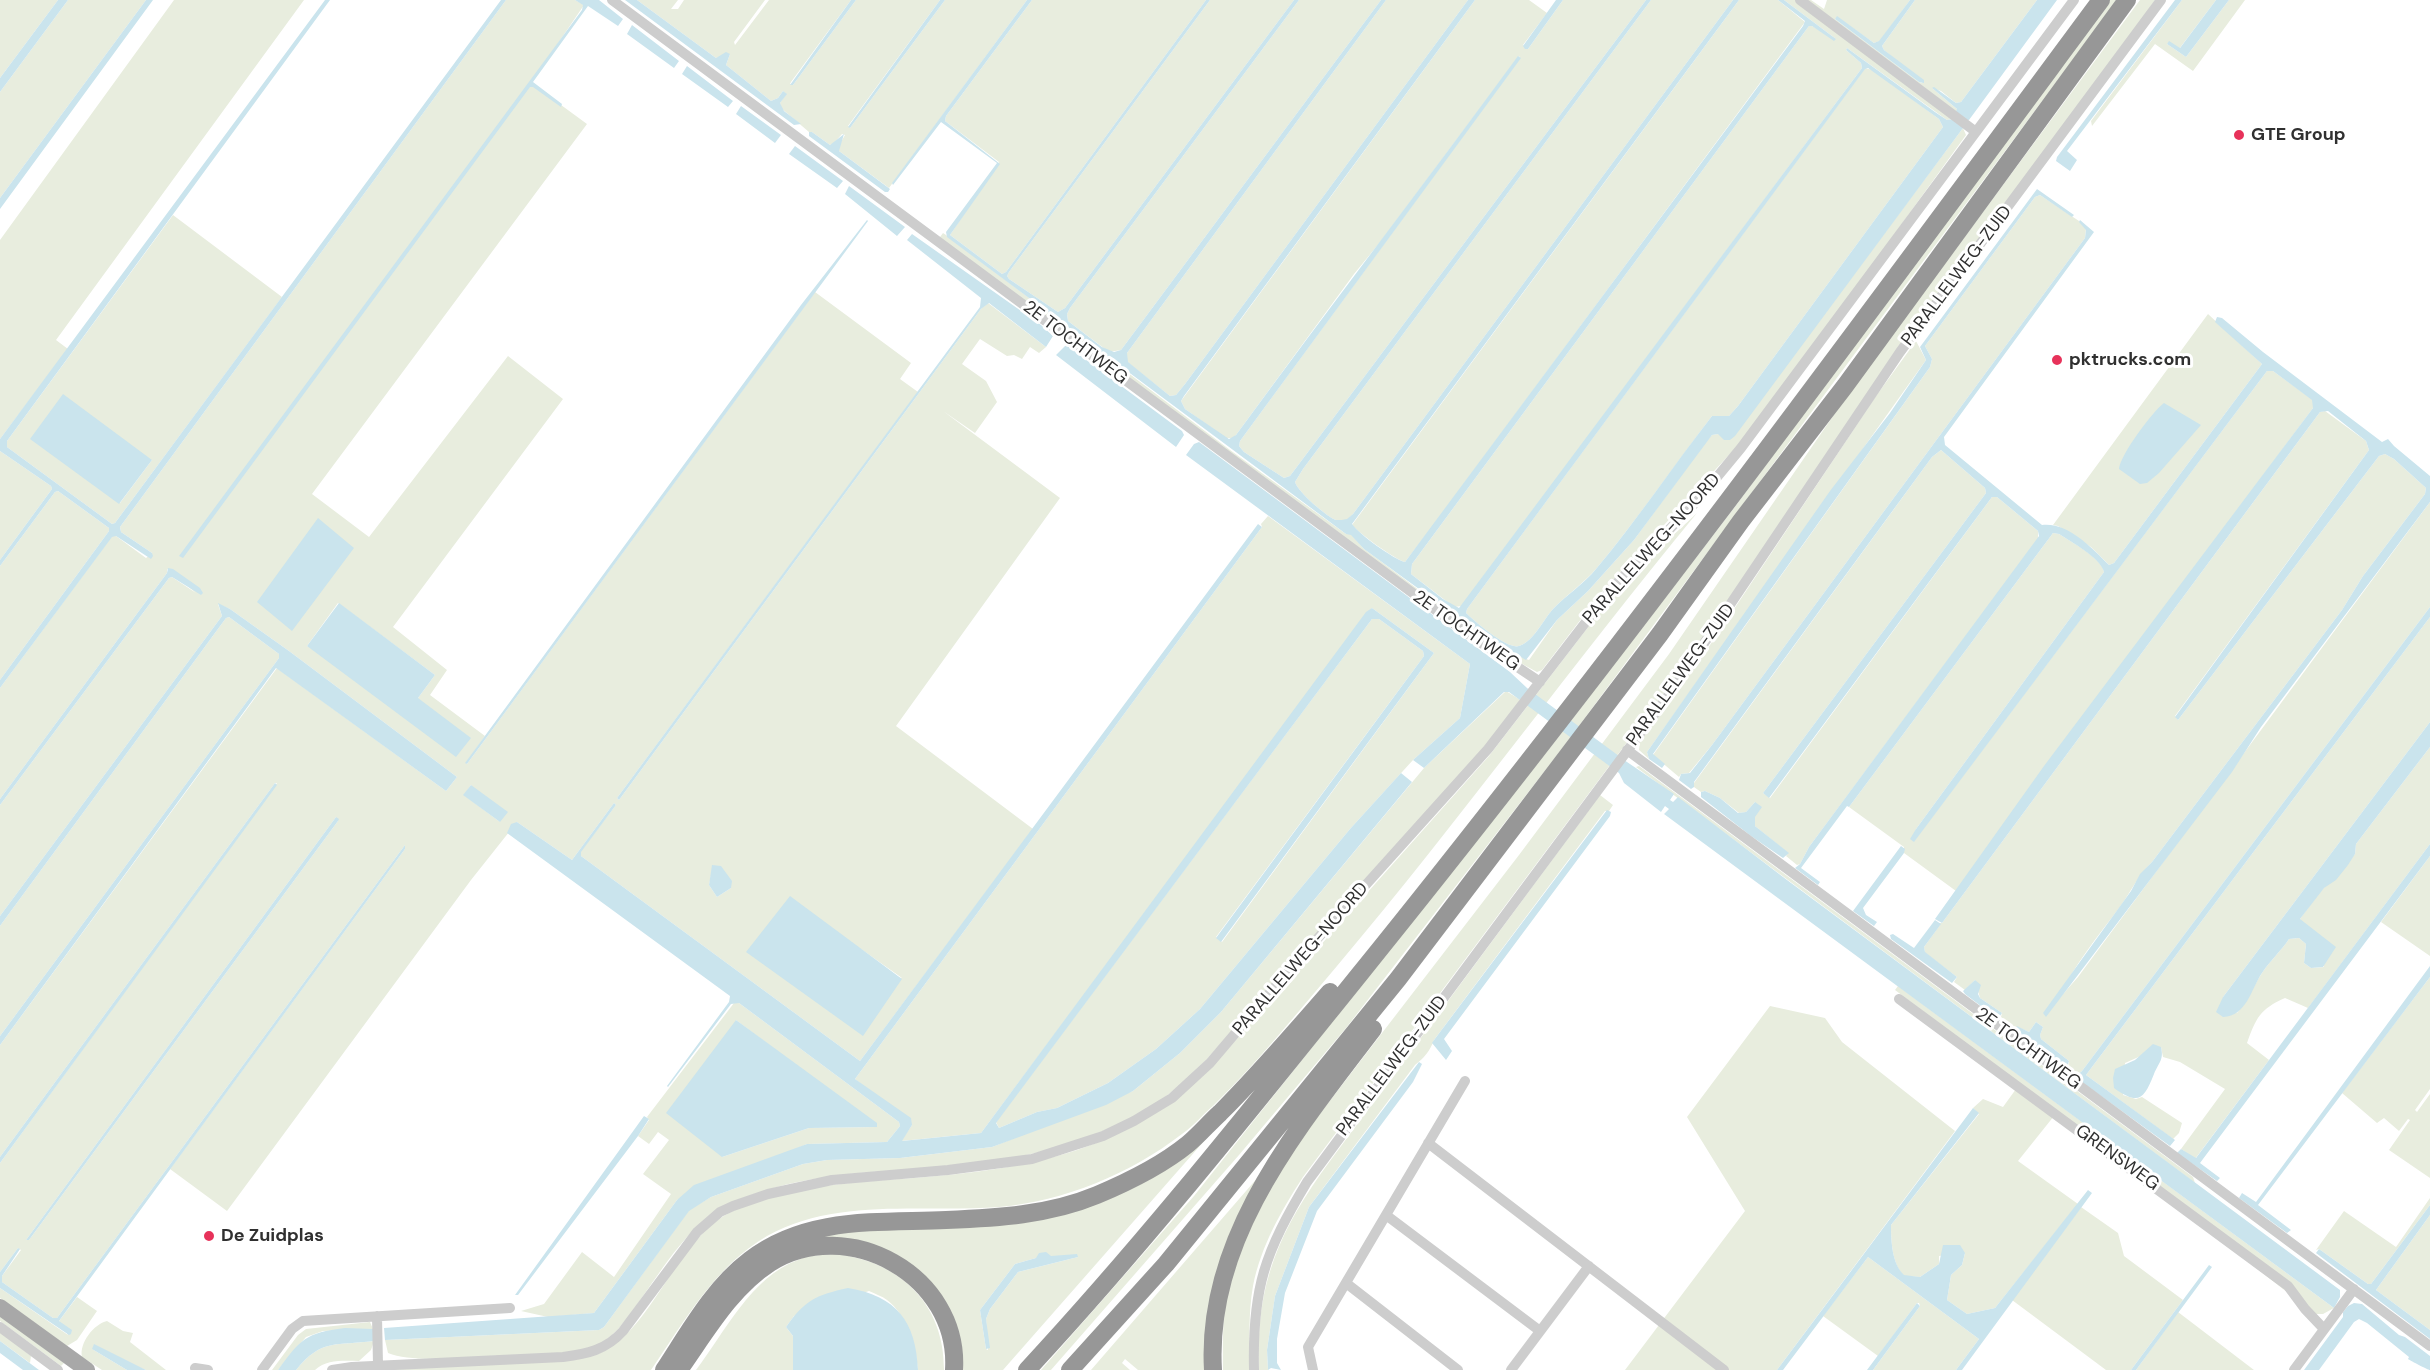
<!DOCTYPE html>
<html>
<head>
<meta charset="utf-8">
<style>
	body { margin:0 }
	canvas { display:block; background:#fff }
</style>
</head>
<body>
<canvas width="2430" height="1370"></canvas>
<script>
const context = document.querySelector('canvas').getContext('2d');
context.lineJoin = 'round';
function fillPath(path, color) { context.fillStyle = color; context.fill(path, 'evenodd'); }
function strokePath(path, color, width, dash) { context.strokeStyle = color; context.lineWidth = width; context.lineCap = dash ? 'butt' : 'round'; context.setLineDash(dash || []); context.stroke(path); }
function label(font, color, halo, rows, align = 'center') {
  context.font = font + ' "DM Sans",sans-serif'; context.lineWidth = 6; context.setLineDash([]); context.textBaseline = 'middle'; context.strokeStyle = halo; context.fillStyle = color; for (const [text, x, y, turn = 0] of rows) {
    context.save(); context.translate(x, y); context.rotate((+turn || 0) * Math.PI / 180); context.textAlign = isNaN(turn) ? turn : align; if (halo) context.strokeText(text, 0, 0); context.fillText(text, 0, 0); context.restore();
  }
}
const green = new Path2D(`
	M0,0H58L0,78Z
	M68,0H146L0,198V92Z
	M174,0H304L56,340L68,349L0,439V240Z
	M506,0H575L584,5L531,83L587,124L312,494L369,537L508,356L563,399L393,627L447,670L430,695L485,736L466,763L467,764L815,292L911,363L900,379L918,392L617,798L619,800L981,309L988,303L1046,347L1039,353L1030,347L1022,359L1014,355L1007,356L980,339L962,364L986,381L997,402L975,433L943,411L1060,498L896,726L1033,829L860,1061L581,856L580,852L616,805L614,803L572,860L517,822L471,880L227,1211L170,1169L405,849V845L57,1318H53L2,1282V1276L21,1250L18,1248L0,1272V1163L277,783H275L0,1157V1045L277,668L446,791L457,777L289,651L230,609L218,604L222,616L0,916V805L169,578L172,577L196,593L167,569V573L0,799V688L112,536H116L146,558L152,553L121,532L120,527ZM338,603L435,675L418,698L307,646ZM471,785L500,822L464,795ZM336,817L338,821L29,1240H26ZM713,865L731,888L717,897L709,885ZM861,949L902,978L747,952Z
	M637,0H678L671,9H678L684,0H765L734,42L735,45L769,0H851L791,82L790,84L793,85L856,0H940L848,126L850,128L945,0H1027L889,188L839,151L838,147L845,135L842,134L834,143L830,145L812,132H809L781,108L780,103L786,94L783,91L778,98L771,101L726,65L730,54L716,58Z
	M1032,0H1206L1006,272L1002,274L950,235L999,162L945,121L946,116Z
	M1210,0H1294L1065,308L1058,312L1009,279L1007,276L1009,272Z
	M1299,0H1381L1121,350L1109,352L1068,321L1067,314L1070,308Z
	M1386,0H1468L1185,384L1176,395L1170,396L1127,362V353Z
	M1475,0H1529L1547,13L1523,45L1528,49L1563,0H1646L1290,476L1284,478L1244,452L1239,446L1240,441L1520,58L1519,56L1381,241L1354,274L1236,435L1233,438H1226L1185,409L1181,401Z
	M1651,0H1733L1353,514L1347,520C1343,520 1340,521 1336,520C1327,517 1298,492 1295,482L1303,469Z
	M1739,0H1778L1805,22L1435,523L1405,562C1394,559 1359,533 1352,525Z
	M1784,0H1796L1953,119L1947,120L1847,48L1846,50L1861,63L1862,68L1462,606L1454,607L1411,574L1412,564L1806,30L1809,26H1812L1836,39Z
	M1804,0H1811L1824,9L1827,0H1910L1880,41L1874,43L1837,17L1835,19L1919,82L1923,83L1884,50L1882,46L1915,0H2037L1961,102L1956,103L1941,91L1932,88L1957,109V113Z
	M2109,0H2117L1564,746L1346,1028L1239,1155L1051,1370H1041L1194,1196L1556,740L1734,508Z
	M2140,0H2155L1683,667L1303,1177C1281,1211 1261,1246 1253,1286C1248,1314 1250,1342 1249,1370H1223C1223,1346 1222,1320 1227,1296C1239,1233 1276,1176 1312,1124L1519,855L1669,654L1849,393Z
	M2182,0H2216L2179,49L2169,42L2167,44L2186,57L2229,0H2245L2193,71L2155,44L2092,126L2091,121Z
	M1865,68L1873,70L1939,119L1943,127L1738,406L1729,416H1712C1673,467 1637,520 1596,569C1583,584 1566,595 1553,609C1543,620 1534,641 1519,646C1508,650 1474,621 1466,613L1467,609Z
	M1963,128L1966,135L1799,366L1741,442L1601,593L1542,670L1537,672L1482,642L942,241L940,237L943,233L946,235L1230,450L1346,534H1351L1364,549C1410,582 1455,620 1505,647C1514,652 1519,657 1529,660L1557,620L1588,591L1634,540L1704,444L1712,435L1718,434L1821,318Z
	M2040,195L2079,221L2086,229L2085,238L1712,745L1689,773L1681,774L1679,777L1653,755L1930,367L1932,359L1925,346L2035,197Z
	M173,215L282,297L115,523L112,524L7,447V441ZM152,460L120,503L82,475Z
	M2208,314L2262,364L2114,563L2109,565L2091,547L2058,526L2053,525Z
	M1916,341L1926,360L1647,752L1649,759L1639,750L1640,742L1702,657L1876,396Z
	M2267,371H2273L2313,400V408L1956,891L1904,853V847L1849,807L2053,533L2059,534C2071,542 2102,558 2104,572L1916,829L1914,841Z
	M2325,411L2366,441L2369,450L2175,716L2178,720L2379,456L2385,454L2394,459L2426,488L2425,494L2363,576L2342,610L2152,862C2139,875 2132,889 2122,904C2099,935 2073,966 2057,1001L2078,977L2430,502V607L2082,1071L2078,1074L2068,1067L2069,1061L2041,1039L2040,1035L2043,1027L2036,1022L2029,1032L2018,1027H2015L2001,1017L2002,1013L1980,998L1975,980L1965,990L1954,982L1957,977L1925,953L1924,947L1940,925L1938,923H1942L2320,412Z
	M1941,450L1985,488L1986,493L1763,793L1770,798L1992,497H1997L2038,531V539L1809,847L1800,864L1797,865L1786,856L1788,853L1755,826V802L1746,812L1739,813L1720,798L1705,791L1701,792L1694,787V783L1932,457Z
	M0,451L51,486L52,489L0,560Z
	M58,491L109,528V531L0,680V566L55,492Z
	M1697,513C1574,662 1461,819 1337,966C1297,1013 1258,1062 1214,1105C1203,1114 1194,1126 1182,1134C1130,1174 1065,1201 999,1207C922,1213 837,1197 767,1236C715,1266 684,1322 651,1370H377L596,1355C655,1331 674,1237 735,1210C786,1187 845,1183 900,1179C1021,1170 1122,1156 1212,1067L1489,756L1612,596L1638,568Z
	M1268,516L1470,664L1460,718L1413,760L1350,829L1200,1009L1156,1049L1108,1083L1057,1108L1037,1112L999,1128L996,1122L1372,619H1379L1423,651L1424,656L1216,937L1222,942L1434,653L1372,608L981,1133L901,1141L912,1125L855,1079L1262,527L1261,524Z
	M229,617L279,654V658L0,1036V926L226,618Z
	M2430,617V722L2223,997L2237,1013C2250,998 2252,988 2262,973C2270,961 2281,951 2289,939L2299,938L2306,944L2304,963L2311,968L2324,967L2300,919L2318,894L2355,854L2356,844L2430,747V844L2308,1008L2285,998C2260,1009 2256,1018 2247,1043L2269,1060L2195,1159L2181,1149L2225,1089L2180,1062L2163,1057L2161,1047L2125,1063L2123,1095L2136,1099L2142,1097L2182,1123L2179,1133L2173,1139L2086,1075Z
	M1506,691L1519,699L1520,702L1485,747L1206,1060C1194,1071 1182,1084 1169,1094C1105,1141 1021,1161 944,1167C873,1172 802,1173 736,1201C690,1220 665,1266 636,1306C624,1322 613,1339 594,1346C565,1358 520,1355 489,1356C462,1357 412,1363 388,1353L385,1340L599,1330L604,1327L689,1210L711,1197L803,1164L827,1160L900,1158L992,1147L1133,1091L1180,1053L1221,1012L1424,768Z
	M1639,766L2193,1177L2195,1183L1636,767Z
	M1600,795L1613,805L1609,811H1605L1434,1040C1430,1051 1424,1058 1415,1065L1309,1207L1275,1296L1267,1350L1268,1370H1259C1255,1284 1280,1229 1330,1161Z
	M2430,856V956L2381,922Z
	M2430,977V1089L2415,1110L2417,1112L2430,1094V1178L2389,1150L2410,1120L2408,1119L2399,1131L2384,1118L2377,1123L2342,1093Z
	M1898,986L2334,1308L2323,1314H2315L2023,1086L1895,990Z
	M734,1003H739L899,1122L900,1126L887,1142L807,1144L677,1200L594,1313L548,1317L521,1311L544,1304L582,1252L614,1277L671,1194L643,1174L669,1140L658,1132L649,1144L638,1136L649,1120L647,1117ZM736,1020L877,1127L809,1128L722,1157Z
	M1770,1006L1825,1018L1842,1042L1955,1131L1777,1370H1625L1745,1211L1687,1117Z
	M2016,1089L2054,1116L2018,1161L2078,1204L1995,1308L1967,1314L1947,1300L1951,1275L1962,1265L1965,1253L1939,1256V1264L1920,1277L1904,1276C1892,1264 1891,1241 1891,1225L1979,1114L1973,1108L1983,1099L2003,1107Z
	M1220,1123L1003,1370H958L957,1344L891,1253L786,1245L816,1234L1053,1213ZM1078,1257L1018,1272L990,1309L986,1319L988,1350L986,1349L980,1310L1015,1264L1036,1258Z
	M1259,1176L1246,1202L1208,1370H1138L1125,1359L1122,1363L1130,1370H1091Z
	M2430,1198V1205L2371,1284H2368L2319,1249L2316,1250L2344,1211L2396,1247Z
	M2081,1207L2118,1233L2124,1256L2183,1300L2131,1370H2106L2012,1300Z
	M2430,1215V1330L2376,1290Z
	M834,1254C898,1260 945,1303 944,1370H918C916,1346 907,1315 887,1300C882,1296 875,1294 869,1291L794,1316L786,1327L793,1336V1370H696C725,1332 751,1277 798,1260C809,1255 822,1255 834,1254Z
	M1868,1257L1979,1339L1956,1370H1873L1920,1306L1919,1303H1917L1878,1356L1823,1316Z
	M0,1288L68,1335L59,1321L77,1297L97,1311L77,1340L67,1346L0,1298Z
	M2178,1312L2254,1370H2136Z
	M0,1316L64,1363L61,1366L0,1321Z
	M107,1321L123,1331L133,1333L130,1342L166,1370H146L92,1349L127,1370H102L82,1357C79,1343 94,1324 107,1321Z
	M370,1322L373,1329L323,1331L306,1337L278,1370H272L298,1335L306,1329Z
	M0,1332L31,1356L30,1363L0,1341Z
	M374,1341L371,1350L359,1361C344,1361 327,1359 315,1370H296C322,1338 336,1346 374,1341Z`);
const water = new Path2D(`
	M58,0H68L0,92V78Z
	M146,0H153L0,209V198Z
	M325,0H330L7,441V447L112,524L115,523L501,0H506L120,527L121,532L152,553L153,556L151,559L116,536L112,537L0,688V680L109,531V528L58,491L55,492L0,566V560L52,489L51,486L0,451V439Z
	M575,0H599L623,19L618,26L588,6L533,82L562,104L561,107L533,87H530L183,558L179,556L582,10L583,5Z
	M625,0H637L716,58L726,52L730,54L726,65L771,101L778,98L783,91L787,94L780,103L784,111L801,124L794,125Z
	M851,0H856L793,85H790Z
	M940,0H945L850,128L848,127Z
	M1027,0H1032L946,116L945,121L1000,164L950,235L1002,274L1006,272L1206,0H1210L1009,272L1007,276L1009,279L1058,312L1065,308L1294,0H1299L1070,308L1067,314L1068,321L1102,347L1114,352L1121,350L1381,0H1386L1127,353L1128,362L1170,396L1176,395L1185,384L1468,0H1475L1184,396L1181,401L1185,409L1229,439L1236,435C1329,308 1425,183 1518,56L1521,58L1240,441L1239,446L1244,452L1284,478L1290,476L1646,0H1651L1303,469L1295,482C1298,492 1327,517 1336,520C1340,520 1343,520 1347,519L1353,514L1733,0H1739L1352,524C1359,534 1393,559 1405,562L1803,26L1805,21L1778,0H1784L1836,39L1834,41L1812,26H1809L1806,30L1412,564L1411,574L1443,599L1459,608L1862,68L1861,63L1846,50L1847,48L1935,112L1947,120L1953,119L1957,109L1932,88L1934,87L1956,103L1961,102L2037,0H2057L1969,120H1966L1963,128L1735,436L1730,440H1724L1718,434L1712,435L1634,540L1588,591L1557,620L1526,660L1478,632L1364,549L1351,535L1346,534L947,237L946,232L997,163L941,122L893,185L892,183ZM1868,68L1939,119L1943,127L1738,406L1729,416H1712C1673,466 1637,520 1596,569C1584,584 1566,595 1553,609C1543,620 1534,641 1519,646C1508,650 1474,621 1466,613L1467,609L1865,69Z
	M1556,0H1563L1528,49H1525L1523,46Z
	M1910,0H1915L1882,46L1884,50L1924,80V83L1919,82L1835,19L1837,16L1874,43L1879,41Z
	M2175,0H2182L2067,151L2077,160L2070,171L2056,161L2057,157Z
	M2216,0H2229L2186,57L2167,44L2169,41L2180,48Z
	M632,25L679,61L674,68L627,34Z
	M687,66L733,101L728,107L682,74Z
	M741,106L781,135L775,143L736,114Z
	M809,132H812L830,145L844,134L839,151L890,189L888,192H885L809,136Z
	M795,146L843,181L837,188L789,154Z
	M849,186L905,227L897,236L845,194Z
	M2037,189L2074,215L2072,217L2040,195L2035,197L1925,346L1932,359L1930,367L1653,754L1665,764L1662,768L1649,759L1647,752L1830,491L1890,413L1926,360L1920,347Z
	M867,220L868,221L467,764L465,763L801,305Z
	M2080,220L2094,232L1944,437L1945,445L2042,525C2068,522 2092,548 2109,565L2114,563L2262,364L2215,322L2217,317L2222,318L2263,352L2382,442L2388,439L2394,446L2430,476V502L2261,727L2232,772L2046,1017L2043,1013L2131,891L2140,874L2152,862L2342,610L2363,576L2425,494L2426,488L2394,459L2385,454L2379,456L2178,720L2175,717L2369,450L2366,441L2328,411L2320,412L1942,923L1935,919L2044,766L2313,408L2312,400L2273,371H2267L1914,842L1910,839L1916,829L2104,572C2101,558 2071,542 2059,534L2053,533L1849,807L1847,806L1801,868L1820,882L1818,885L1795,868L1800,864L1809,847L2039,536L2038,531L1997,497H1992L1769,798L1763,793L1986,493L1985,488L1941,450L1932,457L1694,782V787L1691,789L1679,780L1681,774L1690,773L1712,745L2085,238L2086,230L2079,222Z
	M912,234L1041,325L1053,336L1046,347L989,303L981,309L619,800L617,798L980,307L981,298L907,240Z
	M1066,345L1182,431L1184,435L1176,447L1056,355Z
	M63,394L152,460L119,504L30,439Z
	M2164,403L2201,425L2159,473L2147,483L2140,484L2119,469C2120,455 2153,411 2164,403Z
	M1199,442L1510,672L1527,688L1627,762L1674,794L1670,800L1673,802L1678,797L1787,880L2340,1290V1297L2334,1308L1664,814L1669,809L1665,806L1661,812L1624,783L1619,773L1509,692H1504L1424,768L1413,760L1460,718L1470,664L1186,455L1194,444Z
	M318,518L354,548L292,631L257,602Z
	M1258,524L1262,527L855,1079L911,1118L912,1125L902,1141L981,1133L1366,612L1372,608L1434,653L1221,942L1216,938L1424,656L1423,651L1379,619H1372L996,1123L999,1128L1037,1112L1057,1108L1108,1083L1156,1049L1200,1009L1350,829L1401,773L1412,782L1221,1012L1180,1053L1133,1091L1106,1105L992,1147L900,1158L827,1160L803,1164L711,1197L689,1211L604,1327L599,1330L385,1340L384,1328L594,1313L677,1200L694,1185L807,1144L887,1142L900,1126L899,1122L739,1003L731,1004L668,1087L667,1086L729,1002L730,996L507,833L511,824L517,822L572,860L614,803L616,805L581,852V856L860,1061Z
	M168,568L173,569L200,588L203,593L201,595L172,577L169,578L0,805V799L167,573Z
	M218,603L230,609L289,651L457,777L446,791L276,668L0,1045V1036L279,658V654L229,617L226,618L0,926V916L222,616Z
	M339,603L435,675L418,698L471,738L456,757L307,646Z
	M2430,607V617L2086,1075L2175,1140L2170,1146L2079,1080L2077,1075L2082,1071Z
	M2430,722V747L2356,844L2355,854L2348,865L2336,880L2324,888L2300,919L2336,947L2323,967L2311,968L2304,963L2306,944L2299,938L2289,939C2281,951 2270,961 2262,973C2251,989 2247,1016 2223,1017L2216,1012L2223,997Z
	M275,783L277,785L0,1163V1157Z
	M471,785L508,812L500,822L463,795Z
	M1705,791L1720,798L1738,813L1746,812L1755,802L1762,807L1755,817V826L1789,853L1783,858L1751,836L1701,797V792Z
	M1607,810L1611,812L1610,816L1444,1039L1452,1051L1446,1060L1432,1043L1434,1040Z
	M336,817L339,819L338,821L29,1240H26Z
	M2430,844V856L2200,1163L2220,1178L2217,1181L2177,1153L2181,1149L2196,1158Z
	M405,845V849L59,1321L72,1330L71,1334L69,1335L0,1288V1272L18,1248L20,1249L2,1276V1282L53,1318H57Z
	M1901,846L1905,849L1904,853L1863,908L1866,915L1877,922L1874,926L1853,911Z
	M712,865L721,866L732,881L731,888L717,897L709,885Z
	M790,896L902,979L863,1036L746,952Z
	M1935,920L1941,924L1924,947L1925,952L1957,977L1952,983L1891,939L1890,935L1893,934L1914,948Z
	M2430,966V977L2258,1205L2291,1230L2287,1233L2239,1198L2242,1193L2256,1202Z
	M1975,980L1981,985L1978,994L1980,998L2002,1013L1998,1019L1965,994L1963,991Z
	M736,1020L877,1123V1127L809,1128L722,1157L666,1113Z
	M2036,1022L2043,1027L2040,1035L2041,1039L2069,1061L2067,1068L2014,1031L2017,1026L2029,1032Z
	M2153,1044L2161,1047C2164,1060 2159,1062 2154,1074C2144,1099 2139,1106 2114,1088L2113,1078L2115,1069L2135,1060Z
	M1419,1062L1422,1064L1413,1082L1317,1211L1285,1293L1277,1339V1363L1281,1370L1271,1368L1268,1370L1267,1350L1275,1296L1309,1207Z
	M1973,1108L1979,1113L1891,1225C1891,1241 1892,1264 1904,1275L1920,1277L1939,1264L1943,1245H1960L1965,1253L1962,1265L1951,1275L1947,1300L1967,1314L1995,1308L2088,1190L2092,1193L1962,1370H1956L1979,1339L1868,1257L1783,1370H1777Z
	M644,1116L649,1119L638,1136L518,1295H515Z
	M2430,1205V1215L2376,1290L2430,1330V1339L2316,1253L2319,1249L2368,1284H2371Z
	M1046,1252L1051,1256L1077,1254L1078,1257L1018,1272L990,1309L986,1319L990,1348L986,1349L980,1310L1015,1264L1036,1258L1039,1253Z
	M2209,1265L2212,1267L2136,1370H2131Z
	M848,1288C897,1296 916,1322 918,1370H793V1336L786,1327C805,1300 816,1295 848,1288Z
	M1917,1303L1920,1306L1873,1370H1867Z
	M2354,1303L2362,1304L2399,1335L2405,1337L2430,1356V1370C2428,1370 2411,1361 2408,1359L2409,1357L2367,1323L2359,1319L2354,1322L2319,1370H2304L2343,1317V1312L2348,1306Z
	M345,1328L373,1329L374,1341C336,1346 322,1338 296,1370H278C301,1339 305,1333 345,1328Z
	M0,1341L39,1370H23L0,1353Z
	M94,1344L146,1370H127L92,1349Z`);
const street = new Path2D(`
	M612,0L1468,634L1540,682
	M1800,0L1976,132
	M1627,750L2430,1346
	M1899,999L2288,1286L2305,1309L2324,1329
	M1428,1143L1724,1370
	M1386,1215L1540,1331
	M1346,1283L1458,1370
	M377,1316L378,1365
	M0,1327L58,1370
	M195,1368L208,1370
	M262,1370L292,1329L303,1321L510,1308
	M332,1370L352,1367L563,1357C587,1354 606,1350 623,1331L697,1232L720,1212L733,1206L768,1194L832,1180L948,1170L1032,1159L1103,1136L1134,1121L1172,1098L1210,1063L1291,968L1488,749L1612,588L1698,500L1741,448L2074,0
	M1254,1370C1252,1288 1265,1252 1307,1182L1676,685L1900,352L2161,0
	M1313,1370L1308,1347L1465,1081
	M1511,1370L1589,1266
	M2294,1370L2354,1289`);
const primary = new Path2D(`
	M0,1307L87,1370`);
const highway = new Path2D(`
	M664,1370C689,1332 713,1288 750,1260C807,1216 878,1223 946,1220C997,1218 1049,1215 1097,1195C1128,1182 1161,1166 1188,1144C1199,1135 1209,1123 1220,1113C1259,1074 1294,1033 1330,992
	M679,1370C706,1332 730,1289 770,1263C848,1214 960,1276 954,1370
	M1027,1370C1144,1244 1251,1109 1359,975C1616,657 1858,328 2101,0
	M1070,1370L1166,1264L1398,979L1660,634L1741,521L1845,386L2127,0
	M1213,1370C1205,1238 1298,1128 1373,1029`);
const markers = [
	[2239,135,6,"#e7325a"],
	[2057,360,6,"#e7325a"],
	[209,1236,6,"#e7325a"]
];
const poiNames = [
	["GTE Group",2251,135],
	["pktrucks.com",2069,360],
	["De Zuidplas",221,1236]
];
const streetNames = [
	["PARALLELWEG-ZUID",1957,276,-53],
	["2E TOCHTWEG",1075,343,37],
	["PARALLELWEG-NOORD",1652,549,-48],
	["2E TOCHTWEG",1466,631,35],
	["PARALLELWEG-ZUID",1681,675,-54],
	["PARALLELWEG-NOORD",1301,959,-49],
	["2E TOCHTWEG",2028,1049,36],
	["PARALLELWEG-ZUID",1392,1066,-53],
	["GRENSWEG",2117,1158,36]
];
fillPath(green, '#e8edde');
fillPath(water, '#cae4ed');
strokePath(street, '#cdcdcd', 10);
strokePath(primary, '#a8a8a8', 16);
strokePath(highway, '#979797', 18);
for (const [x, y, r, color] of markers) { const dot = new Path2D(); dot.arc(x, y, r, 0, 2 * Math.PI); context.fillStyle = color; context.fill(dot); strokePath(dot, '#fff', 2); }
label('bold 18px', '#303030', '#fff', poiNames, 'left');
label('18px', '#303030', '#fff', streetNames);
</script>
</body>
</html>
